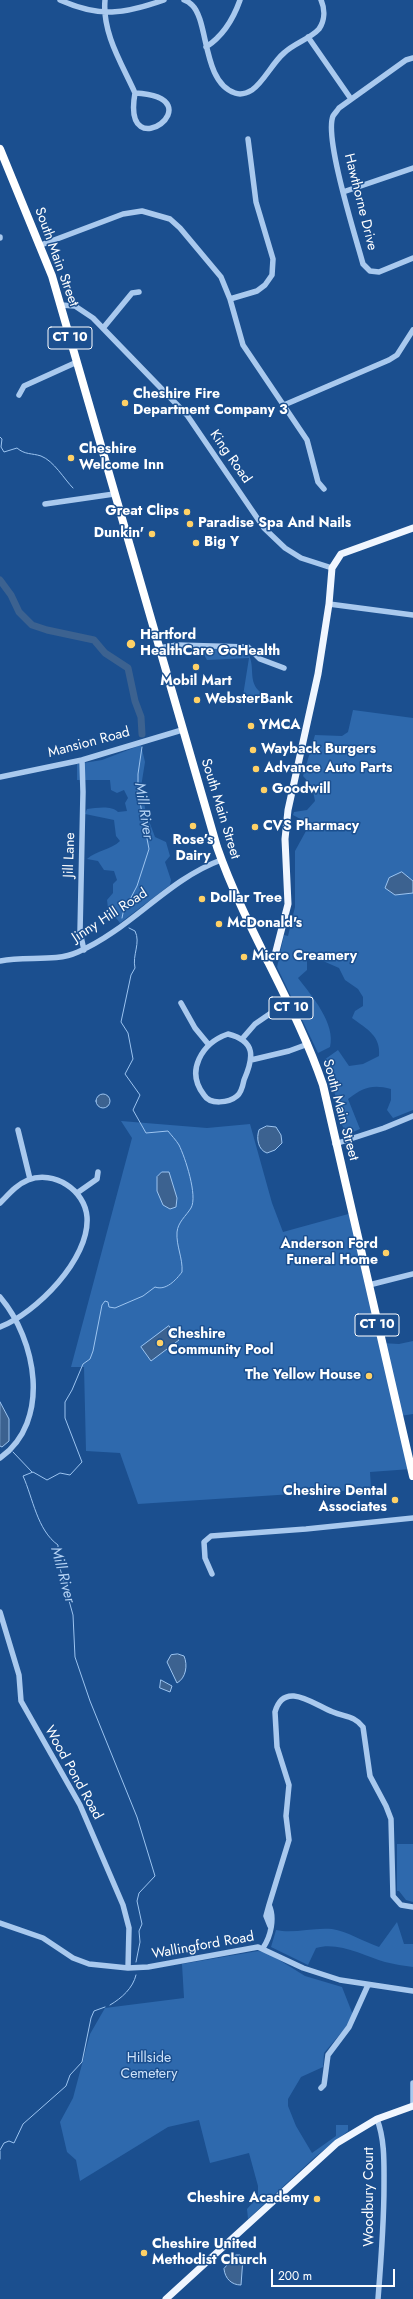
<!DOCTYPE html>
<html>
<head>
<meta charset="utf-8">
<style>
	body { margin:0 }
	#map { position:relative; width:413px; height:2299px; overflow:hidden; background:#1b4f8f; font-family:Jost,sans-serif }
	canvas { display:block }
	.scale { position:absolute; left:271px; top:2269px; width:124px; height:18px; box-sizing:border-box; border:2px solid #fff; border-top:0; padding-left:5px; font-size:12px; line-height:14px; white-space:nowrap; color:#fff; -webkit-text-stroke:3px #1b4f8f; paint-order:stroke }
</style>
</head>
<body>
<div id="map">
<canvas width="413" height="2299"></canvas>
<div class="scale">200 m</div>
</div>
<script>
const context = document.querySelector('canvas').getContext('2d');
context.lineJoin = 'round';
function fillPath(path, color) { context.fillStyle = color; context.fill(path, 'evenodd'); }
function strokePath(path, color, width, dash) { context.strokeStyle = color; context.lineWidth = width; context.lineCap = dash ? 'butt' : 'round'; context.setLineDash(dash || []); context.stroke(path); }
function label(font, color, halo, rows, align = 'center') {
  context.font = font + ' Jost,sans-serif'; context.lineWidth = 3; context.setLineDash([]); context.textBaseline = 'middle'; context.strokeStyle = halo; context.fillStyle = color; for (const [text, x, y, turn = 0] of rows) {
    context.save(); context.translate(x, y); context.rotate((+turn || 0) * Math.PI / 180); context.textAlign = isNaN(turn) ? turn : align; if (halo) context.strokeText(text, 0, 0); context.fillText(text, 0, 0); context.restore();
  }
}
const green = new Path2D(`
	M200,648L246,649C257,666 247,679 259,691C263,695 274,697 280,699L278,704L262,700L242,702L249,658L207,660Z
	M353,710L413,718V1110L393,1118L387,1110L391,1100V1089C373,1084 363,1087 348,1099L360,1129L353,1132H345L338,1115L340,1110L324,1060L338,1050L349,1066L363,1064L379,1056C381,1036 367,1029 352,1018L355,1011L363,1006V997L358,989L345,980L339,968L314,957L312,953L307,959V970L298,978C312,996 336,1024 330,1047L318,1053L277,967L284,935L288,936L295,907V851L306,831L304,821L293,815L294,812L307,810L315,801L312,786L303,776L315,735L342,736L348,732Z
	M141,745L145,762L141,787L146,813L155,837L166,842L170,856L165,862L171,880L170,885L120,923L108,908L107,900L113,893V884L117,880L114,871L104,870L98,861L87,859C97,850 111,850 120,841L116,836L114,820L85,814L87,809C97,808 111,805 118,812L127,811L125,803L128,798L124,790L117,793L111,790L110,780H77V764L102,760Z
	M121,1121L207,1128L250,1124L272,1203L283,1232L352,1213L381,1343L399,1344L413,1341V1414L400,1416L411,1469L370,1472L371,1489L138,1504L120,1453L86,1451L84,1367H71L132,1138Z
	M397,1844H413V1902L406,1900L399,1891H397Z
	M397,1922L404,1944H413V1967C404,1966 394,1964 385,1962C365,1956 338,1941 316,1948L308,1965L271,1947L276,1930C294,1934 313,1927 332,1929C347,1931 364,1942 379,1947Z
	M258,1951L268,1953L305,1976L342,1987L353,2015L346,2027L324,2053L323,2067L301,2077L288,2099V2106L296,2126L312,2153L336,2136V2125H348V2131L315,2157L248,2219L247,2209L258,2197V2186L249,2153L210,2163L199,2120L168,2127L80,2181L76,2160L67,2152L60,2122L73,2098L90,2034L105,2008L184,1998L182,1964Z`);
const water = new Path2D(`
	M402,872L413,881V893L395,895L385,888L389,878Z
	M96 1101a7 7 0 1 1 14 0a7 7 0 1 1-14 0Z
	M267,1126L276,1127L281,1135L282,1143L275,1150L267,1153C258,1150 256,1138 259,1130Z
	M162,1172H169L177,1198L176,1207L170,1209L163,1205L157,1191V1177Z
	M169,1326L179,1340L151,1361L141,1347Z
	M0,1402L9,1419V1441L2,1447L0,1446Z
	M178,1654L184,1656C188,1665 186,1678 177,1683L167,1662L171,1655Z
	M161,1680L172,1686L170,1692L160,1688Z
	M236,2255H240L243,2258L241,2285C232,2285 225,2279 224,2269Z`);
const stream = new Path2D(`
	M0,437L2,439L1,447L4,452L17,448C25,455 32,453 41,456C54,461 64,479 73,488
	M122,918L123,913L137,886L149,849L138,792V774L142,747
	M129,928L135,931C141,943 132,955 135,968L131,975L121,1022L128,1033L133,1059L125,1074L140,1095L133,1110L146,1133L168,1131C171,1135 176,1140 179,1145C185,1157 198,1196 191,1208C186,1216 178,1222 177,1232C176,1246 183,1258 182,1272C176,1280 166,1291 155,1287L143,1296L115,1308L109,1307L108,1302L105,1301L102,1305L93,1351L90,1359L83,1364L72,1390L65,1402V1418L82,1462L70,1475L60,1473L47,1480L33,1472L23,1476C33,1498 37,1530 58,1545V1561L73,1615L75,1657L90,1701L137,1817L155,1876L139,1893L137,1901L142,1924L139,1931L140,1942L136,1962
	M13,1452L32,1472
	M110,2005C122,1998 133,1988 136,1975
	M0,2150L4,2143L9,2141L14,2143L23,2124L66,2086L70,2075L82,2062L91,2018L94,2011L105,2007
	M0,2151V2159`);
const river = new Path2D(`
	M0,580L11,595L19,612L32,625L47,630L94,640L105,653L128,668L135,701L141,717L142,734`);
const minor = new Path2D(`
	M60,0C100,18 124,14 164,0
	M105,0C102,33 122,64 135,93
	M184,0C187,1 190,3 192,5C209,21 202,82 235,93C240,95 247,93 252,90C263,83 273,62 284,53C294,43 310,39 319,29C325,20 325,9 321,0
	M308,37L351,99
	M206,47C223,36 233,20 240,0
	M413,58L406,60L339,108C337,111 335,113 333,116C324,138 356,238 363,264L370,271L379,272L413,258
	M135,93C218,97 121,171 135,93Z
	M343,192L413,168
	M0,237V238
	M41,245L123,214L142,211L170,219L180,228L221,277L230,299L243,345L307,440L318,482L324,489
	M230,299L257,291L265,285L272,275L273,259L256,202L248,139
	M61,305L75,306L93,318L187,415L264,528L285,548L301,558L332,568
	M104,327L132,293L139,292
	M19,395L24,386L77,362
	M284,405L389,360L397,355L413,330
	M45,504L114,494
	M329,604L413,615
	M159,648L177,645L248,647L260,659L284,668
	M82,760L83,792L80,932L84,950
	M0,777L82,760L182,730
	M0,961C25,955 54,963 78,952C131,929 167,880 221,860
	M181,1003L195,1028L209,1045
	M228,1034C256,1041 254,1057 244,1080C243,1085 241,1093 237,1096C229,1103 210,1105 204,1095C185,1071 202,1043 228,1034Z
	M242,1039L255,1024L271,1013
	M251,1060L289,1051L308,1044
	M18,1130L30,1179
	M335,1144L384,1128L413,1116
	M77,1193L97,1179L98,1172
	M0,1203C9,1194 16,1185 28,1180C54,1170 85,1190 87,1217C90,1259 36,1313 0,1327
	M369,1285L413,1274
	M0,1297C36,1339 52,1421 0,1458
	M212,1574L205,1558L204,1542L211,1536L306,1529L413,1518
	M0,1612L19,1675L21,1701L80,1805L123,1905L129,1928L128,1968
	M269,1905L289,1840L286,1816L289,1785L277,1747L275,1712C284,1679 316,1706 333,1712C345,1717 355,1716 363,1727L370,1776L386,1806L391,1819L393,1896L401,1905L413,1907
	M0,1923L43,1938L73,1958L89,1964L128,1968L148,1967L258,1947L303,1968L340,1980L413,1991
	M263,1948C271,1936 275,1918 269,1905L266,1916L270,1926
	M413,2083V2104
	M321,2088L324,2085L328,2055L349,2027L368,1985
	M377,2119C385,2140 384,2164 384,2186C384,2224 381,2261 378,2299`);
const major = new Path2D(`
	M267,961L275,955L288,904L285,839L288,810L318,674L329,604L332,568L341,554L413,528
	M166,2299L337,2143L377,2119L413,2106`);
const highway = new Path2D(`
	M0,149L52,276L217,847C246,930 295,1003 323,1085L413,1476`);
const markers = [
	[125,403,4,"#ffd166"],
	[71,458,4,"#ffd166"],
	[187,512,4,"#ffd166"],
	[190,524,4,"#ffd166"],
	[152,534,4,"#ffd166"],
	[196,543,4,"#ffd166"],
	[131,644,5,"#ffd166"],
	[196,667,4,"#ffd166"],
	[197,700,4,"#ffd166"],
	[251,726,4,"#ffd166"],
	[253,750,4,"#ffd166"],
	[256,769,4,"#ffd166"],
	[264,790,4,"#ffd166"],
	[193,826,4,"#ffd166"],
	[255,827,4,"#ffd166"],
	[202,899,4,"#ffd166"],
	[219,924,4,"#ffd166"],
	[244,957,4,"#ffd166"],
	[386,1253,4,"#ffd166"],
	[160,1343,4,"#ffd166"],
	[369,1376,4,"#ffd166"],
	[395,1500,4,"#ffd166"],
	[317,2199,4,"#ffd166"],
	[144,2253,4,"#ffd166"]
];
const shields = [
	[70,338,44],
	[291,1008,44],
	[377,1325,44]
];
const shieldNames = [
	["CT 10",70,338],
	["CT 10",291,1008],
	["CT 10",377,1325]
];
const streetNames = [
	["Hawthorne Drive",360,202,76],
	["South Main Street",56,257,70],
	["King Road",230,457,55],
	["Mansion Road",89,743,-15],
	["South Main Street",220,809,73],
	["Jill Lane",70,855,-88],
	["Jinny Hill Road",110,916,-33],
	["South Main Street",340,1110,75],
	["Wood Pond Road",73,1773,61],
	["Wallingford Road",203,1946,-10],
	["Woodbury Court",370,2197,-90]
];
const poiNames = [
	["Cheshire Fire",133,395],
	["Department Company 3",133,411],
	["Cheshire",79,450],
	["Welcome Inn",79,466],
	["Great Clips",179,512,"right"],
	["Paradise Spa And Nails",198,524],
	["Dunkin'",144,534,"right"],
	["Big Y",204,543],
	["Hartford",140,636],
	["HealthCare GoHealth",140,652],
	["Mobil Mart",196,682,"center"],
	["WebsterBank",205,700],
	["YMCA",259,726],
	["Wayback Burgers",261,750],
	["Advance Auto Parts",264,769],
	["Goodwill",272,790],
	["CVS Pharmacy",263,827],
	["Rose’s",193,841,"center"],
	["Dairy",193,857,"center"],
	["Dollar Tree",210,899],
	["McDonald's",227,924],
	["Micro Creamery",252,957],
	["Anderson Ford",378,1245,"right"],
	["Funeral Home",378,1261,"right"],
	["Cheshire",168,1335],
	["Community Pool",168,1351],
	["The Yellow House",361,1376,"right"],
	["Cheshire Dental",387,1492,"right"],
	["Associates",387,1508,"right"],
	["Cheshire Academy",309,2199,"right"],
	["Cheshire United",152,2245],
	["Methodist Church",152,2261]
];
const parkNames = [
	["Hillside",149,2059],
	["Cemetery",149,2075]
];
const waterNames = [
	["Mill River",143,811,81],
	["Mill River",62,1575,75]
];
fillPath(green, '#2e69ad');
fillPath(water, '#3c6290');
strokePath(water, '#9cc4f0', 1);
strokePath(stream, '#9cc4f0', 1);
strokePath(river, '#3c6290', 7);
strokePath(minor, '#a9c9ee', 5.5);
strokePath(major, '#f0f6ff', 7);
strokePath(highway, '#fff', 8);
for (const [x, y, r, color] of markers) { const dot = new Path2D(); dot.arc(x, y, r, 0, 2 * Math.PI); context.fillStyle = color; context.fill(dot); strokePath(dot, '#1b4f8f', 1.5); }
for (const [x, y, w] of shields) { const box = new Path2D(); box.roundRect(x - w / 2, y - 11, w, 22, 3); context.fillStyle = '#1b4f8f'; context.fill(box); strokePath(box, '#fff', 1); }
label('bold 13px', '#fff', null, shieldNames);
label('14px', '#fff', '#1b4f8f', streetNames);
label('bold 14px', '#fff', '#1b4f8f', poiNames, 'left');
label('14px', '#cfe3fa', '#1b4f8f', parkNames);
label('italic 15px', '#b5d3f5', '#1b4f8f', waterNames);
</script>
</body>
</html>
